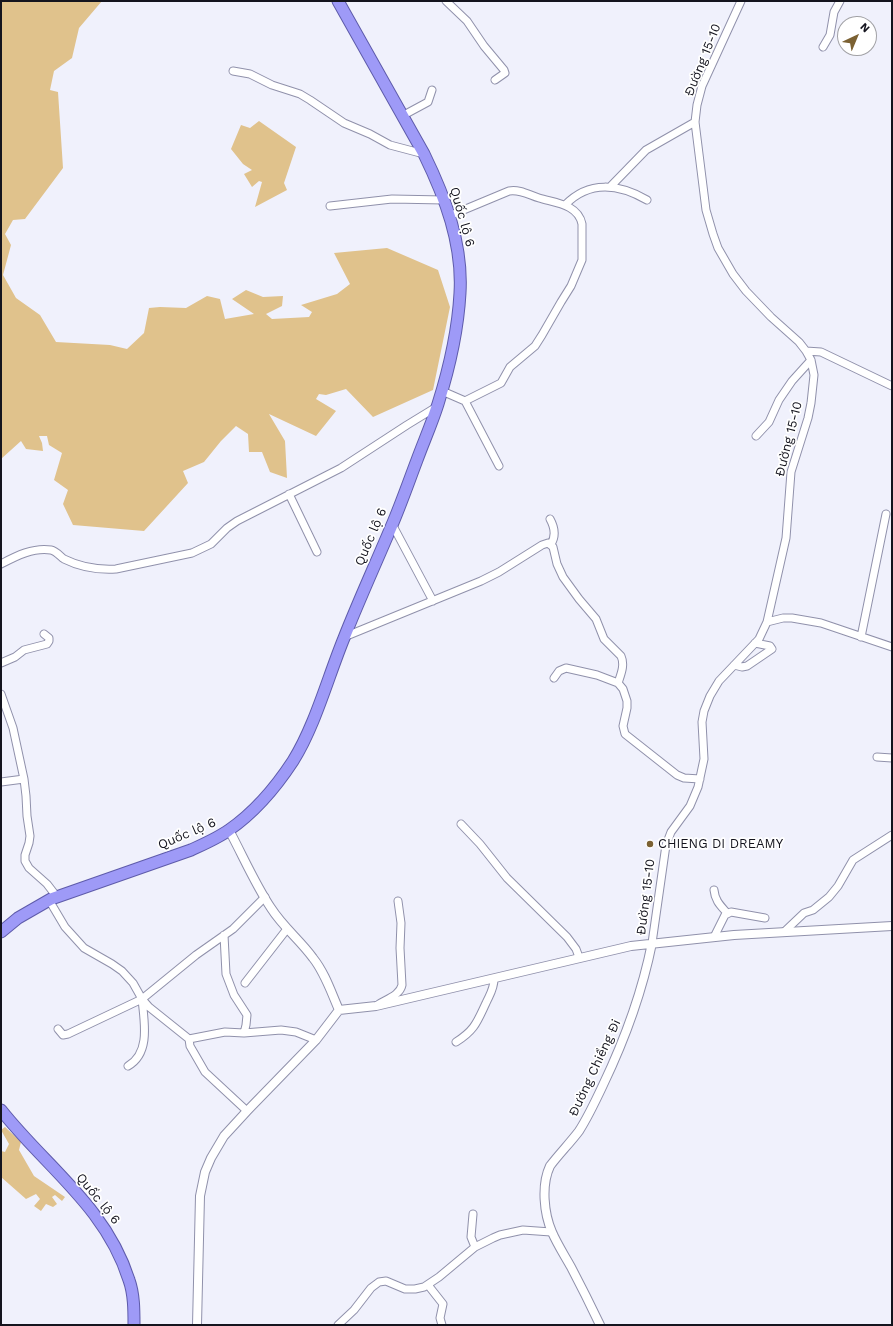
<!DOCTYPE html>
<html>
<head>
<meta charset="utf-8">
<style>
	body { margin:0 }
	#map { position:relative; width:893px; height:1326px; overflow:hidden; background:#f0f1fc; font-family:"Work Sans",sans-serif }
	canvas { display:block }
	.frame { position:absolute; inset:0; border:2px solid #14141e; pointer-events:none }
	.north { position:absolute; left:837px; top:16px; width:40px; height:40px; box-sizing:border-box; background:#fff; border:1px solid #a1a1a5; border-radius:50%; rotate:44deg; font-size:11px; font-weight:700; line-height:16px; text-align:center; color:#14141e }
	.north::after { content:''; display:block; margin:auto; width:14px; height:18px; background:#7b6133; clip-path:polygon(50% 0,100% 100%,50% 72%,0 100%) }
</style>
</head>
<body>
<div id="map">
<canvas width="893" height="1326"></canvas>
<div class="frame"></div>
<div class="north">N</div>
</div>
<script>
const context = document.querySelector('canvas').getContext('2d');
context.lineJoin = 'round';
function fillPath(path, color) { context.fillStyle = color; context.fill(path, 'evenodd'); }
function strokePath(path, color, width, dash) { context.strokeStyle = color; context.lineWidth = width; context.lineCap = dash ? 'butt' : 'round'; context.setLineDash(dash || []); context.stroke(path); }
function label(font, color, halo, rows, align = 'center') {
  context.font = font + ' "Work Sans",sans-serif'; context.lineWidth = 3.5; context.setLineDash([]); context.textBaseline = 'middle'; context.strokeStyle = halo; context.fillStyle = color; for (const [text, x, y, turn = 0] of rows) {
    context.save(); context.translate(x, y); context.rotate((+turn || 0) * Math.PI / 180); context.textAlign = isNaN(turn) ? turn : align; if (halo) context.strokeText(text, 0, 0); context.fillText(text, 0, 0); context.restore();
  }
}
const green = new Path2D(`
	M1,1H102L79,28L72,58L54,71L50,90L58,92L63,168L25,219L13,220L5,234L11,245L3,275L16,298L40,315L56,342L110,345L127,349L144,333L149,308L160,307L186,308L207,296L220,299L225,319L254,314L232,299L246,290L263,297L283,296L282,306L266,314L272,319L309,317L312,312L301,305L337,294L350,284L334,253L387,248L438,270L450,307L433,390L373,417L346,389L326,395L319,394L316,399L336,411L316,436L269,414L285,441L287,478L270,472L262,452H249L248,434L236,426L221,441L204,462L183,471L188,483L144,531L73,525L63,504L68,490L54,480L62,453L49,445L47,436H39L42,443L43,451L26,449L21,441L1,459Z
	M259,121L296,147L284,183L287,190L255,207L262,182L259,181L252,187L244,174L252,170L243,164L231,149L241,125L250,128Z
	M5,1127L21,1142L19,1150L34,1176L65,1197L62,1201L55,1195L52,1197L57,1204L53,1207L46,1204L41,1211L34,1206L40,1199L36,1194L26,1199L1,1177V1151L5,1152L9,1144L1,1130Z`);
const minor = new Path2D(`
	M446,1L467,21L484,46L504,70L505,73L495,80
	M823,47L830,35L834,12L840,1
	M233,71L250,74L272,85L300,94L310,100L344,123L370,134L390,145L424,154
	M402,116L428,102L432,90
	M610,187L646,150L695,122
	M565,205C589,180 619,184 647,200
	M330,206L392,199L444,200
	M449,216L509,191C520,189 529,195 539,198C555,203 578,204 582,224V260L571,286L561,302L542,335L535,346L510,367L501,383L465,401
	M806,351L821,352L892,386
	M442,391L465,401L499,466
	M756,436L769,422L779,400L792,381L811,360
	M289,494L317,552
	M550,519C555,528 556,536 551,544
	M392,524L433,601
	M1,564C16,556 34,547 51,550C56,551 60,556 64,559C80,567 98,570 116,569L192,553L211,544L227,528L237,521L341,468L407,425L438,406
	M767,622L783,618H792L821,623L892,647
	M344,637L481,581L499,572L542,545L548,543L553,547L557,564L563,577L579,599L596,619L604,639L621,656C625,665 621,674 618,683
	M861,637L886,514
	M1,663L15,657L24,650L47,644L49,641V638L44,634
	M734,665L742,667L747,666L772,649L770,646L755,643
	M554,678L559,671L566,668L597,675L618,683L623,689L627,701V708L623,726L625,734L677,775L684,778L700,779
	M1,694L13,728L24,779L26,796L27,816L30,836L29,843L25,855V861L29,868L47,884L57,897
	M877,757L892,758
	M1,782L24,779
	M461,824L480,844L507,878L567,937L576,949L579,957
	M714,890C715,901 721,906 727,913
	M49,900L65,927L84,948L112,964L122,971L133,983L142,999L149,1007L189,1039L190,1046L205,1072L247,1111
	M784,932L804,913L813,910L829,897L838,886L853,860L892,835
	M224,935L226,974L234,995L247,1015L246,1025L244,1033
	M714,937L725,915L731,912L765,918
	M652,943L666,845L671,832L690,806L698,787L704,759L702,722L704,711L710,696L719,681L759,639L767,622L786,538L791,472L808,418L811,403L814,375L811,360L806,351L799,342L771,317L746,291L733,274L718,248L713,234L706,210L695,122L697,105L702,86L741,1
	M245,983L287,929
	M379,1004C387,999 400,995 402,985L400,948L401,923L398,901
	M58,1029L63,1035L68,1034L142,999L196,955L233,929L265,897
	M189,1039L225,1032L244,1033L281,1030L296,1032L316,1040
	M456,1042C475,1030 477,1022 486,1003C490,994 494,989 494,979
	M128,1066C151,1053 144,1021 142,999
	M473,1214L471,1237L475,1247
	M428,1285L443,1304L440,1318L442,1325
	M338,1325L354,1310L371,1288L379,1282L386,1281L405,1289H415L424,1287L439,1277L475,1247L493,1238L500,1235L523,1230L551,1232`);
const tertiary = new Path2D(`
	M339,1010L376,1006L631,946L734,935L892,926
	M197,1325L200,1196L205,1172L211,1158L224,1136L247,1111L316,1040L339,1010C331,992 325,973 313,958C300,940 283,927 271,908C255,884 243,856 229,830
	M600,1325C591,1306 581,1286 571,1267C565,1256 557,1244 552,1232C544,1214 541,1185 550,1166C559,1154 570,1143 579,1131C588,1117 596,1100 603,1085C625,1039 642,993 652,943`);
const trunk = new Path2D(`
	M1,932L18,918L51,899L191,850C204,844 218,838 229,830C255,812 276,787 293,761C315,726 328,677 344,638C359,600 376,563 392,525C401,504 409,481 417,460C424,441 432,423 438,404C449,369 458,330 460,293C463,244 445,197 424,154L338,1
	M1,1110C46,1167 106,1207 129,1280C134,1294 134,1310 134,1325`);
const markers = [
	[650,844,4,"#7b6133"]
];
const streetNames = [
	["Đường 15-10",703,60,-68],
	["Quốc lộ 6",462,217,74],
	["Đường 15-10",789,439,-76],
	["Quốc lộ 6",371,537,-67],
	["Quốc lộ 6",187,834,-23],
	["Đường 15-10",646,897,-83],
	["Đường Chiềng Đi",595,1068,-65],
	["Quốc lộ 6",98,1199,51]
];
const poiNames = [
	["CHIENG DI DREAMY",658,844]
];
fillPath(green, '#e0c28c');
strokePath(minor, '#9091ab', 9);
strokePath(tertiary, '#9091ab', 10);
strokePath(trunk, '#5e5baa', 13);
strokePath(minor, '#fff', 7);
strokePath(tertiary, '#fff', 8);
strokePath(trunk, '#9e9af7', 11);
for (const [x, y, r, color] of markers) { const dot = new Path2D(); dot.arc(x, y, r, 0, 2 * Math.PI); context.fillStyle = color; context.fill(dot); strokePath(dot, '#fff', 1.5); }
label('13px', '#14141e', '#fff', streetNames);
label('13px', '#14141e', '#fff', poiNames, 'left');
</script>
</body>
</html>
